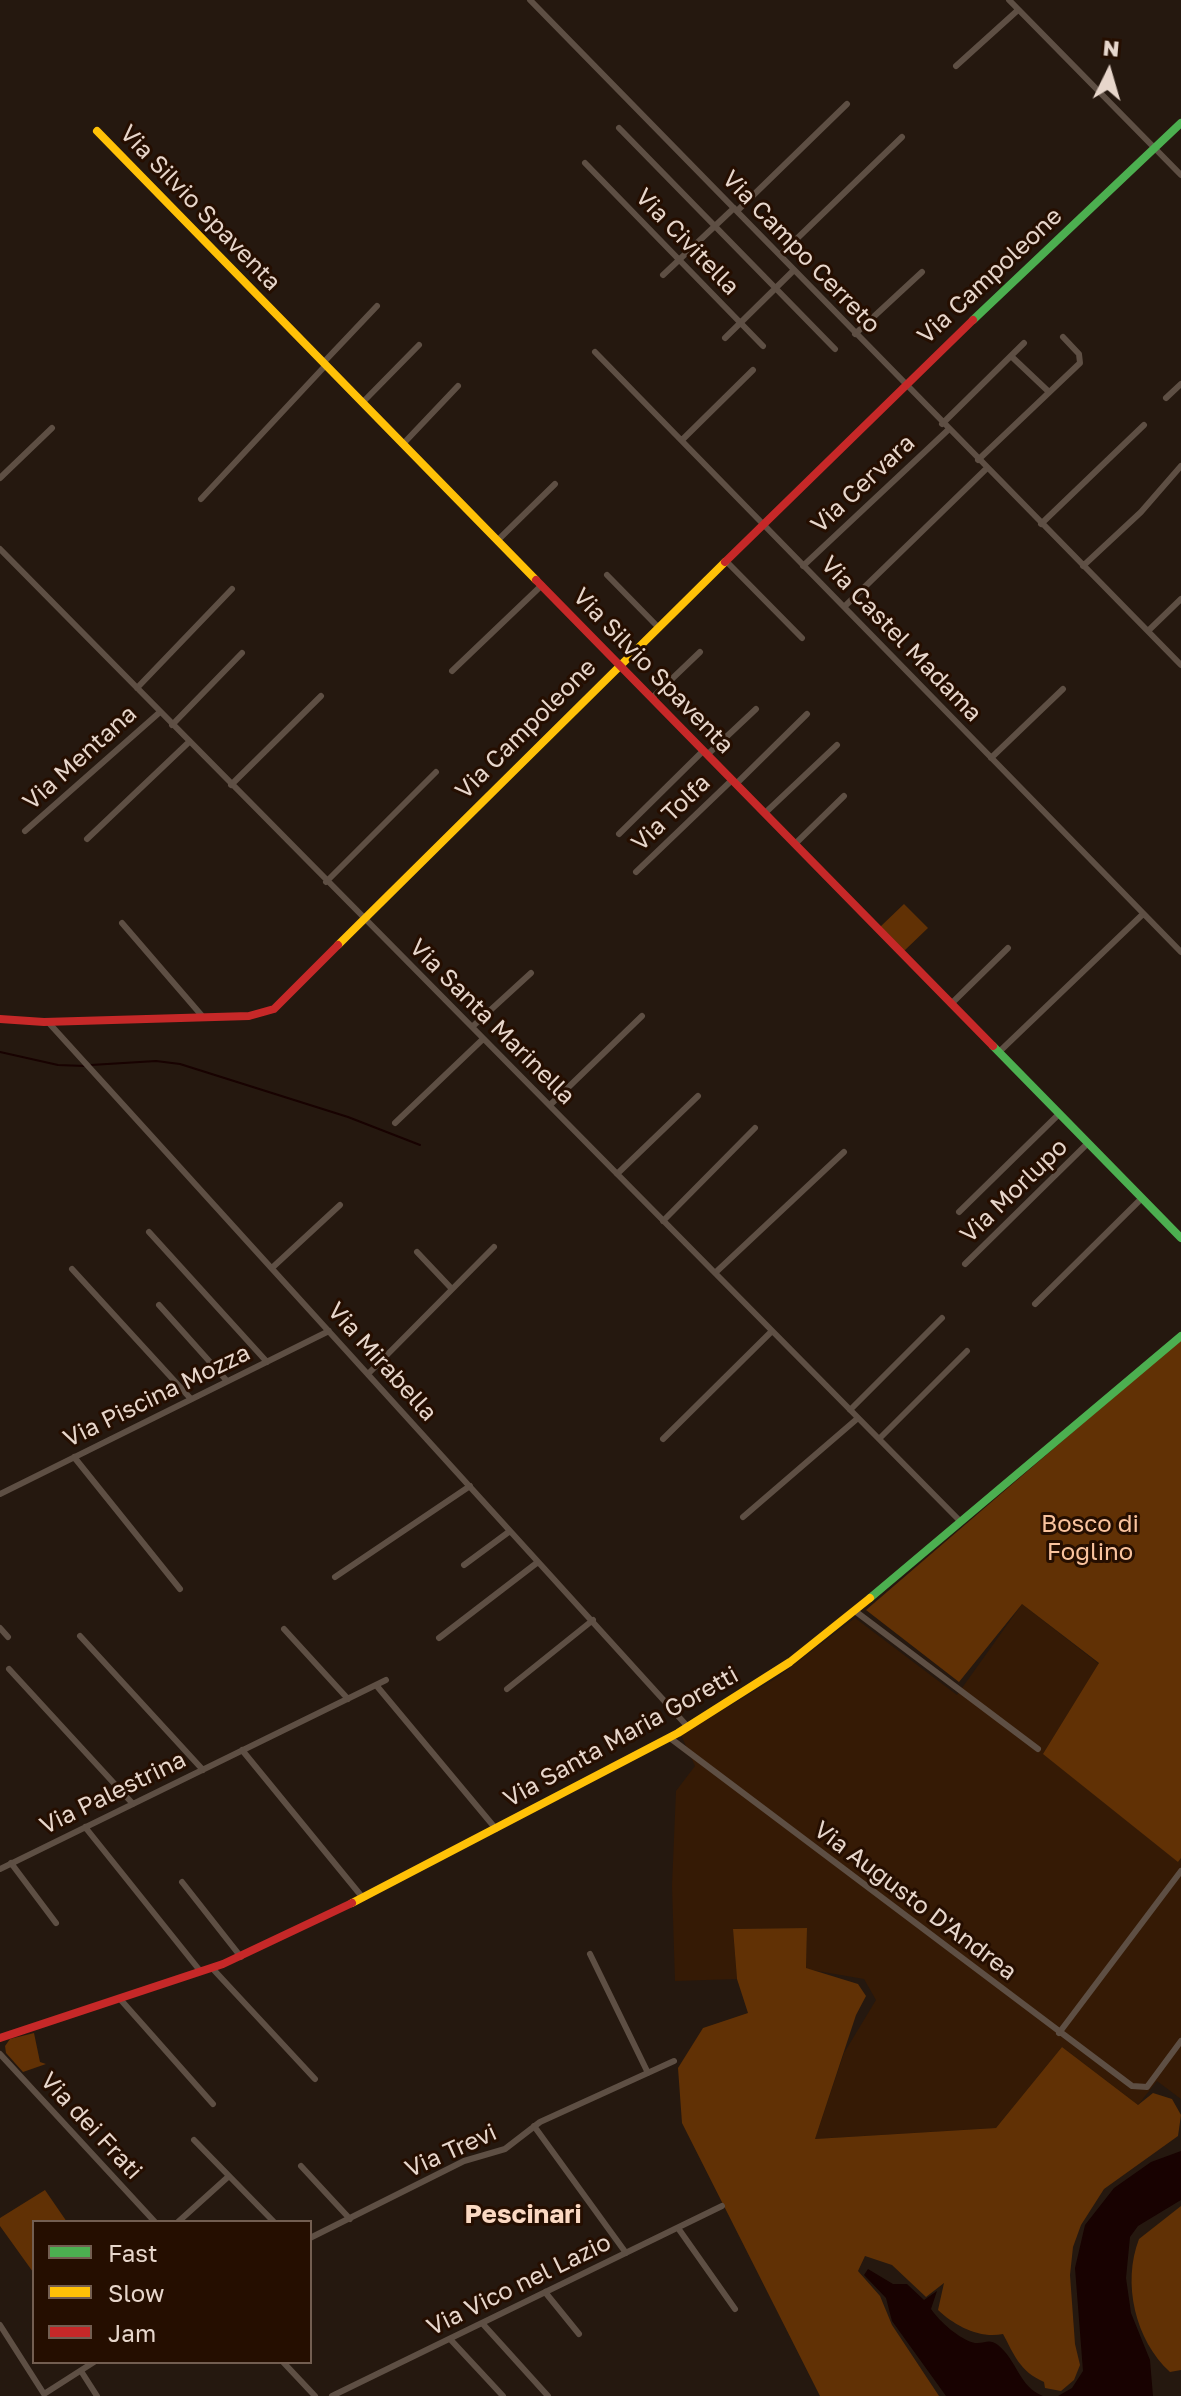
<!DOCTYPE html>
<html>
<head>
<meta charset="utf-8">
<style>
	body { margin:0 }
	#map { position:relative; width:1181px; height:2396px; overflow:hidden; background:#25180f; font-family:"Golos Text",sans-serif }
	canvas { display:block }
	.legend { position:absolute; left:32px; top:2220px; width:280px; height:144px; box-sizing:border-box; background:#250e00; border:2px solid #735e51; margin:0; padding:10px 14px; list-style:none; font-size:24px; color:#e7d6cb }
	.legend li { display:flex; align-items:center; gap:16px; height:40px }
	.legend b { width:40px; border:2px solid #735e51 }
	.north { position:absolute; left:1069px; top:32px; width:80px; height:80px; -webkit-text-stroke:6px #250e00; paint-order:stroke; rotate:5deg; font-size:22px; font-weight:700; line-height:32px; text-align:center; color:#e7d6cb }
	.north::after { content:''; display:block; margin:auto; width:28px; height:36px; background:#e7d6cb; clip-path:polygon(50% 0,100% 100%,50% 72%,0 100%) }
</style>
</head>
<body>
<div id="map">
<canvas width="1181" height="2396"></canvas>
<ul class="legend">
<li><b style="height:10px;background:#4caf50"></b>Fast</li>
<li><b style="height:10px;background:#ffc107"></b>Slow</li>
<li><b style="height:10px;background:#c62828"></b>Jam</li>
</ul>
<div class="north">N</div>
</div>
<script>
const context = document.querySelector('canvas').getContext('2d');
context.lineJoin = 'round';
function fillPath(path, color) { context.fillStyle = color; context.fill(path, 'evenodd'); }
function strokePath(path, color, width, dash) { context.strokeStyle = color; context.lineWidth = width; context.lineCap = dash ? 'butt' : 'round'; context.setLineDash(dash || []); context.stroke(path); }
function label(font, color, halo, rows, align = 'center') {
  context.font = font + ' "Golos Text",sans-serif'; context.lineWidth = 6; context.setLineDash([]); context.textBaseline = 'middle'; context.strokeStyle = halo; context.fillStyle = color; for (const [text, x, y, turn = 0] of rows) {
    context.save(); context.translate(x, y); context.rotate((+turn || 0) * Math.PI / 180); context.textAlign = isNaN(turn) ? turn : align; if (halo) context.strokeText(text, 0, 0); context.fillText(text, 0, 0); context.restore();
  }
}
const built = new Path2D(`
	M1022,1604L1099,1664L1178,1862L1181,1858V2099L1157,2081L1138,2105L1062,2047L996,2128L815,2139L844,2053L876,2000L864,1979L806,1969L807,1928L733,1929L737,1979L675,1981L672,1886L676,1791L695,1766L681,1735L778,1677L855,1618L957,1695Z`);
const green = new Path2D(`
	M904,904L928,928L904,951L880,927Z
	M1181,1339V1858L1178,1862L1043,1754L1099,1663L1022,1604L959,1682L866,1610Z
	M807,1928L806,1968L858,1984L866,1996L856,2015L815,2139L996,2128L1062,2047L1138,2105L1153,2093L1172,2099L1181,2115L1178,2136L1104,2189L1081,2225L1073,2247L1070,2275L1075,2344L1080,2365L1074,2380L1061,2391L1045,2388L1044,2382C1019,2371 1014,2354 1003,2334C980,2339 955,2326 938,2310L944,2283L926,2297L892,2265L865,2256L858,2271L880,2296L892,2325L939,2396H820L682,2123L678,2068L703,2028L748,2013L737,1979L733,1929Z
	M34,2033L40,2062L46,2064L23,2072L6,2053L5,2046L10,2039Z
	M45,2190L67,2222H34L33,2272L0,2226V2218Z
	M1181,2206V2370L1170,2372C1135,2340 1122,2283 1139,2239Z`);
const water = new Path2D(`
	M1181,2151V2200L1138,2226L1130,2237L1126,2278L1131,2313L1150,2360L1153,2396H1058L1072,2388L1083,2371L1075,2268L1085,2225L1114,2188L1151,2162Z
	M868,2269L893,2284H907L924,2300L937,2291L931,2309C939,2321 960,2340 975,2343C986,2344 988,2338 998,2345C1017,2360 1019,2387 1043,2396H946L892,2321L886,2298L864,2275Z`);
const stream = new Path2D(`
	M0,1052L58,1065L85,1066
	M91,1065L156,1061L180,1064L348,1117L420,1145`);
const street = new Path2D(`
	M530,0L1181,665
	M1009,0L1181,175
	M956,66L1018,10
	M619,128L835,349
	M585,163L763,346
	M737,211L847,104
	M780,255L902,137
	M663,275L734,208
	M855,334L922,272
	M725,338L794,270
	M595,352L1181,952
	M1011,356L1049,392
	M323,363L377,306
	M1166,398L1181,384
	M362,403L419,345
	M942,424L1024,343
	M682,440L753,370
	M403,444L458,386
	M978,460L1080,363L1079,354L1063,337
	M0,478L52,428
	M201,499L325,366
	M1041,524L1144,425
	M498,540L555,484
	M0,549L959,1520
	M727,562L802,638
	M803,566L948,430
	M1083,566L1141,512L1181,466
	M607,575L659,628
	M844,607L986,469
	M1148,631L1181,599
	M452,671L542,585
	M137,688L232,589
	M652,698L700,652
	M172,725L242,653
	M707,755L756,709
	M991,758L1063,689
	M736,784L807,714
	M231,785L321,696
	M765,813L837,745
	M25,831L160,712
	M619,834L703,751
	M87,839L189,742
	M795,844L844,796
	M636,872L732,780
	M326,882L436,772
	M122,923L203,1017
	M951,1004L1008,948
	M48,1022L688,1727
	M472,1027L531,973
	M999,1052L1143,914
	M550,1105L642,1016
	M395,1123L483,1039
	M617,1174L698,1096
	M959,1212L1059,1114
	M663,1221L755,1128
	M149,1232L267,1362
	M417,1252L451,1288
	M965,1264L1088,1143
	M273,1267L340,1205
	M72,1269L191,1399
	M715,1273L844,1152
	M1035,1304L1142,1198
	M159,1305L227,1381
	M368,1374L494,1247
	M850,1410L942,1318
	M663,1439L772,1331
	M879,1439L967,1351
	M74,1457L180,1589
	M0,1494L329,1331
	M743,1517L858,1418
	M464,1565L510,1531
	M335,1577L470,1486
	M855,1611L1038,1749
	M0,1628L8,1637
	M284,1629L348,1699
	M80,1636L203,1770
	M439,1638L538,1562
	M9,1669L133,1804
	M376,1685L496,1829
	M507,1689L593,1620
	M670,1738L1132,2086L1147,2087L1181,2041
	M242,1750L363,1898
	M85,1827L201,1972
	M11,1863L56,1923
	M0,1869L386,1680
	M182,1882L241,1957
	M590,1954L648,2073
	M212,1968L315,2079
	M120,1999L213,2104
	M1059,2033L1181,1871
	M0,2054L155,2222
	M534,2126L626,2253
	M194,2140L274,2222
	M301,2166L350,2219
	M178,2222L229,2176
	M678,2228L735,2309
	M310,2238L464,2161L505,2149L540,2122L674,2061
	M545,2292L579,2334
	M482,2323L548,2396
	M0,2325L44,2394
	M450,2339L503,2396
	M283,2362L315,2396
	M81,2371L97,2396
	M44,2394L94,2362
	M332,2396L722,2206`);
const fast = new Path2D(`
	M973,320L1181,123
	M993,1046L1181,1238
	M870,1598L1181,1336`);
const slow = new Path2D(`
	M97,131L536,580
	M338,945L725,562
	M352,1903L678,1733L790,1662L870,1598`);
const jam = new Path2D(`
	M725,562L973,320
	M536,580L993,1046
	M0,1019L44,1022L249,1016L274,1009L338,945
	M0,2038L223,1964L352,1903`);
const streetNames = [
	["Via Silvio Spaventa",200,208,46],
	["Via Civitella",687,242,46],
	["Via Campo Cerreto",801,252,46],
	["Via Campoleone",990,276,-43],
	["Via Cervara",863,484,-43],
	["Via Castel Madama",901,639,46],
	["Via Silvio Spaventa",653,671,46],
	["Via Campoleone",526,729,-45],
	["Via Mentana",80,758,-42],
	["Via Tolfa",671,813,-44],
	["Via Santa Marinella",492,1022,45],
	["Via Morlupo",1014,1191,-44],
	["Via Mirabella",382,1362,48],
	["Via Piscina Mozza",157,1396,-26],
	["Via Santa Maria Goretti",621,1737,-29],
	["Via Palestrina",113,1793,-26],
	["Via Augusto D'Andrea",915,1901,37],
	["Via dei Frati",91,2126,47],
	["Via Trevi",451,2151,-24],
	["Via Vico nel Lazio",519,2285,-26]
];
const parkNames = [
	["Bosco di",1090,1524],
	["Foglino",1090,1552]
];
const neighbourhoodNames = [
	["Pescinari",523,2215]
];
fillPath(built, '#351a05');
fillPath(green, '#613105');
fillPath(water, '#180201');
strokePath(stream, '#180201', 2);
strokePath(street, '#5e4f44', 6);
strokePath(fast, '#4caf50', 8);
strokePath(slow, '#ffc107', 8);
strokePath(jam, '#c62828', 8);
label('24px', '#e7d6cb', '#250e00', streetNames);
label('24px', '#f9c39e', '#250e00', parkNames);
label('bold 26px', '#fbd9c2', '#250e00', neighbourhoodNames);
</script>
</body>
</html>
